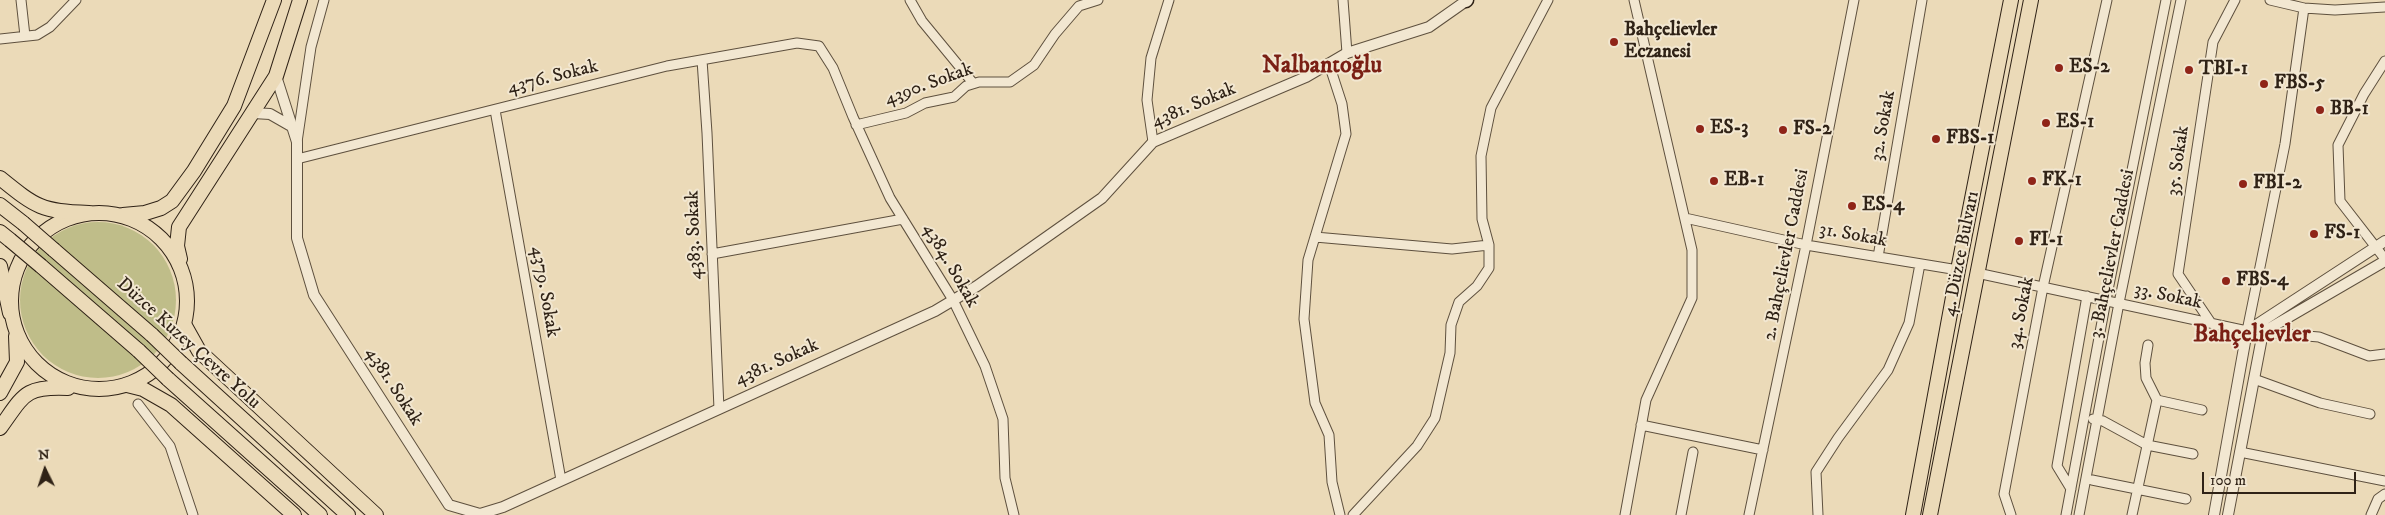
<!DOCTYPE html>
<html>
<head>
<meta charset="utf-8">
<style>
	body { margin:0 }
	#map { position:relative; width:2385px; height:515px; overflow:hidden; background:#ebdab8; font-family:"IM FELL DW Pica",serif }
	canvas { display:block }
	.north { position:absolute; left:20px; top:445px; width:50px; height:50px; -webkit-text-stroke:4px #f2e7d1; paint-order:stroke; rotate:356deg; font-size:14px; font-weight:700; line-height:20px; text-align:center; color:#2f2216 }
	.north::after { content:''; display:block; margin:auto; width:18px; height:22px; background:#2f2216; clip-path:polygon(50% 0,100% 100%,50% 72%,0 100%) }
	.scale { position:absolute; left:2202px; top:472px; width:154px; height:22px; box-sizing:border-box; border:2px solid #2f2216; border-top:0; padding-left:6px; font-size:15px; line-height:18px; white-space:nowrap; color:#2f2216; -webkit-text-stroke:4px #f2e7d1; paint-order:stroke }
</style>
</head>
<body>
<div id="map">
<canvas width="2385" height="515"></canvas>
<div class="north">N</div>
<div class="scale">100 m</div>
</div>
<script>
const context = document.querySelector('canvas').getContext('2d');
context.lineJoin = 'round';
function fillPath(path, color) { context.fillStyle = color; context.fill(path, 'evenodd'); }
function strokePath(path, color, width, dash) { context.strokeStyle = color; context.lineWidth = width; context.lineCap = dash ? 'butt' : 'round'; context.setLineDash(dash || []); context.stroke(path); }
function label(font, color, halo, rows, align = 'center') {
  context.font = font + ' "IM FELL DW Pica",serif'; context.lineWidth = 4; context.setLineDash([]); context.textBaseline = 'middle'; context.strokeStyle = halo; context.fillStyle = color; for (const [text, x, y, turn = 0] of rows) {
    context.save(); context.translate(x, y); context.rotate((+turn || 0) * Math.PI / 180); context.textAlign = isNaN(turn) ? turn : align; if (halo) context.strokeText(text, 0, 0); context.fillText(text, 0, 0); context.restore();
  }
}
const green = new Path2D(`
	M20 300a78 78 0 1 1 156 0a78 78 0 1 1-156 0Z`);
const minor = new Path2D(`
	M21,0L25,36
	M910,0L922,21L973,83
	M1343,0L1347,53
	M2270,0L2304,8L2335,10L2385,7
	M0,39L37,35L50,27L76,0
	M702,60L707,133L719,409
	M2385,61L2364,94L2338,145L2340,201L2385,259
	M1329,64L1342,104L1346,134L1308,260L1304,319L1315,403L1329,435L1332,482L1340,515
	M495,110L561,480
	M856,125L906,113L925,103L954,97L966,86L979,82H1010L1034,65L1055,34L1079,6L1098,0
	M297,142L311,47L324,0
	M1153,142L1147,100L1151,58L1169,0
	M297,159L667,66L797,43L819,46L833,68L853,117L890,198L953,300L985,366L1003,419L1005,478L1014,515
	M1685,218L1806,245L1958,270
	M1315,237L1452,249L1489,245
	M712,254L903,219
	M1878,257L1922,0
	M1977,273L2247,331L2319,337L2369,356L2385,354
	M2211,323L2178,274L2213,42L2235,0
	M2247,331L2285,144L2304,8
	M2254,379L2320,403L2370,414
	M2157,400L2202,410
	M138,404L170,446L193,515
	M2093,419L2103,421L2147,445L2193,454
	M1641,425L1763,450
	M2240,452L2385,481
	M2092,480L2186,499
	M2071,489L2057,466L2087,296
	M1353,515L1417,446L1435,418L1450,353L1451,325L1459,302L1477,286L1489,268V245L1482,219L1481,156L1491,108L1548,0
	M1625,515L1646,400L1692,298V250L1634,0
	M1681,515L1693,452
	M1749,515L1806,245L1854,0
	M1818,515L1816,472L1838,438L1888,370L1909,323L1920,264
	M2011,515L2004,494L2043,287L2107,0
	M2066,515L2106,300L2166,0
	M2079,515L2119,303L2181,0
	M2132,515L2157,400L2146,378L2145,363L2148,345
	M2371,515L2378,499L2385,494`);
const tertiary = new Path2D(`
	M276,76L297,142V238L314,295L449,505L480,514L503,507L935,311L977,286L1102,198L1153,142L1306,77L1347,53L1429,27L1466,1
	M253,113L270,114L291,126
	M2214,515L2247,331L2385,241
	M2228,515L2263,332L2385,261`);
const secondary = new Path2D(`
	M1466,1L1467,0`);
const primary = new Path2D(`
	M11 301a88 88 0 1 1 176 0a88 88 0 1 1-176 0Z
	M123,215L145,213L161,208L172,201L194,171L234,106L274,0
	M180,259L177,246L179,227L276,76L300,0
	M0,393L17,362L16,336
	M0,428C24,395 24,386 68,388
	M1913,515L1958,270L2011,0
	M1930,515L2031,0`);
const trunk = new Path2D(`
	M0,178C37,208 41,211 89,213
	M0,205L23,223
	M0,232L10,240
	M54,250L152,335
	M0,266L10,313
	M41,266L139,351
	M185,326L199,351L376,515
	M181,363L348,515
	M168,379L320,515
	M127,385L143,389L171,405L294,515`);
const trunkBridge = new Path2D(`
	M23,223L54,250
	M10,240L41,266
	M152,335L181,363
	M139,351L168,379`);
const markers = [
	[1614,42,5,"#8f2418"],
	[2059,68,5,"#8f2418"],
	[2189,70,5,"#8f2418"],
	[2264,84,5,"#8f2418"],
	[2320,110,5,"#8f2418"],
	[2046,123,5,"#8f2418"],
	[1700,129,5,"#8f2418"],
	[1783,130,5,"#8f2418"],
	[1936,139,5,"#8f2418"],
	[1714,181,5,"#8f2418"],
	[2032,181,5,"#8f2418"],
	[2243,184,5,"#8f2418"],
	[1852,206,5,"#8f2418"],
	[2314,234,5,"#8f2418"],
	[2019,241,5,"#8f2418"],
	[2226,281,5,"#8f2418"]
];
const poiNames = [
	["Bahçelievler",1624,31],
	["Eczanesi",1624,53],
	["ES-2",2069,68],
	["TBI-1",2199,70],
	["FBS-5",2274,84],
	["BB-1",2330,110],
	["ES-1",2056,123],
	["ES-3",1710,129],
	["FS-2",1793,130],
	["FBS-1",1946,139],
	["EB-1",1724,181],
	["FK-1",2042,181],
	["FBI-2",2253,184],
	["ES-4",1862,206],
	["FS-1",2324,234],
	["FI-1",2029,241],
	["FBS-4",2236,281]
];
const streetNames = [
	["4376. Sokak",553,78,-14],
	["4390. Sokak",929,85,-20],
	["4381. Sokak",1194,106,-23],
	["32. Sokak",1884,126,-80],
	["35. Sokak",2179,161,-82],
	["4383. Sokak",695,235,-92],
	["31. Sokak",1853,236,10],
	["4. Düzce Bulvarı",1962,254,-79],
	["3. Bahçelievler Caddesi",2113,254,-79],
	["2. Bahçelievler Caddesi",1787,255,-79],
	["4384. Sokak",950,266,60],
	["4379. Sokak",544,292,80],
	["33. Sokak",2168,297,12],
	["34. Sokak",2022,313,-79],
	["Düzce Kuzey Çevre Yolu",188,344,42],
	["4381. Sokak",777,363,-24],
	["4381. Sokak",393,387,57]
];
const districtNames = [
	["Nalbantoğlu",1322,67],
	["Bahçelievler",2252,336]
];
fillPath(green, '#bfbd89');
strokePath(minor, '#5e503e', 11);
strokePath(tertiary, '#5e503e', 12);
strokePath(secondary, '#2f2216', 15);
strokePath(primary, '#2f2216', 16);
strokePath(trunk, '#2f2216', 16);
strokePath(minor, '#f2e7d1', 9);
strokePath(tertiary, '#f2e7d1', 10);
strokePath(secondary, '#f2e7d1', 12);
strokePath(primary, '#ebdab8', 14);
strokePath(trunk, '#ebdab8', 14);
strokePath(trunkBridge, '#2f2216', 16, []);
strokePath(trunkBridge, '#ebdab8', 14);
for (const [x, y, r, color] of markers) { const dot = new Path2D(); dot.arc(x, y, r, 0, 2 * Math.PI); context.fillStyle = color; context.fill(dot); strokePath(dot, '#f2e7d1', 2); }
label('bold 19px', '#2f2216', '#f2e7d1', poiNames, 'left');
label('19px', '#2f2216', '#f2e7d1', streetNames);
label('bold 24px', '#7a1f14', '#f2e7d1', districtNames);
</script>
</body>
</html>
